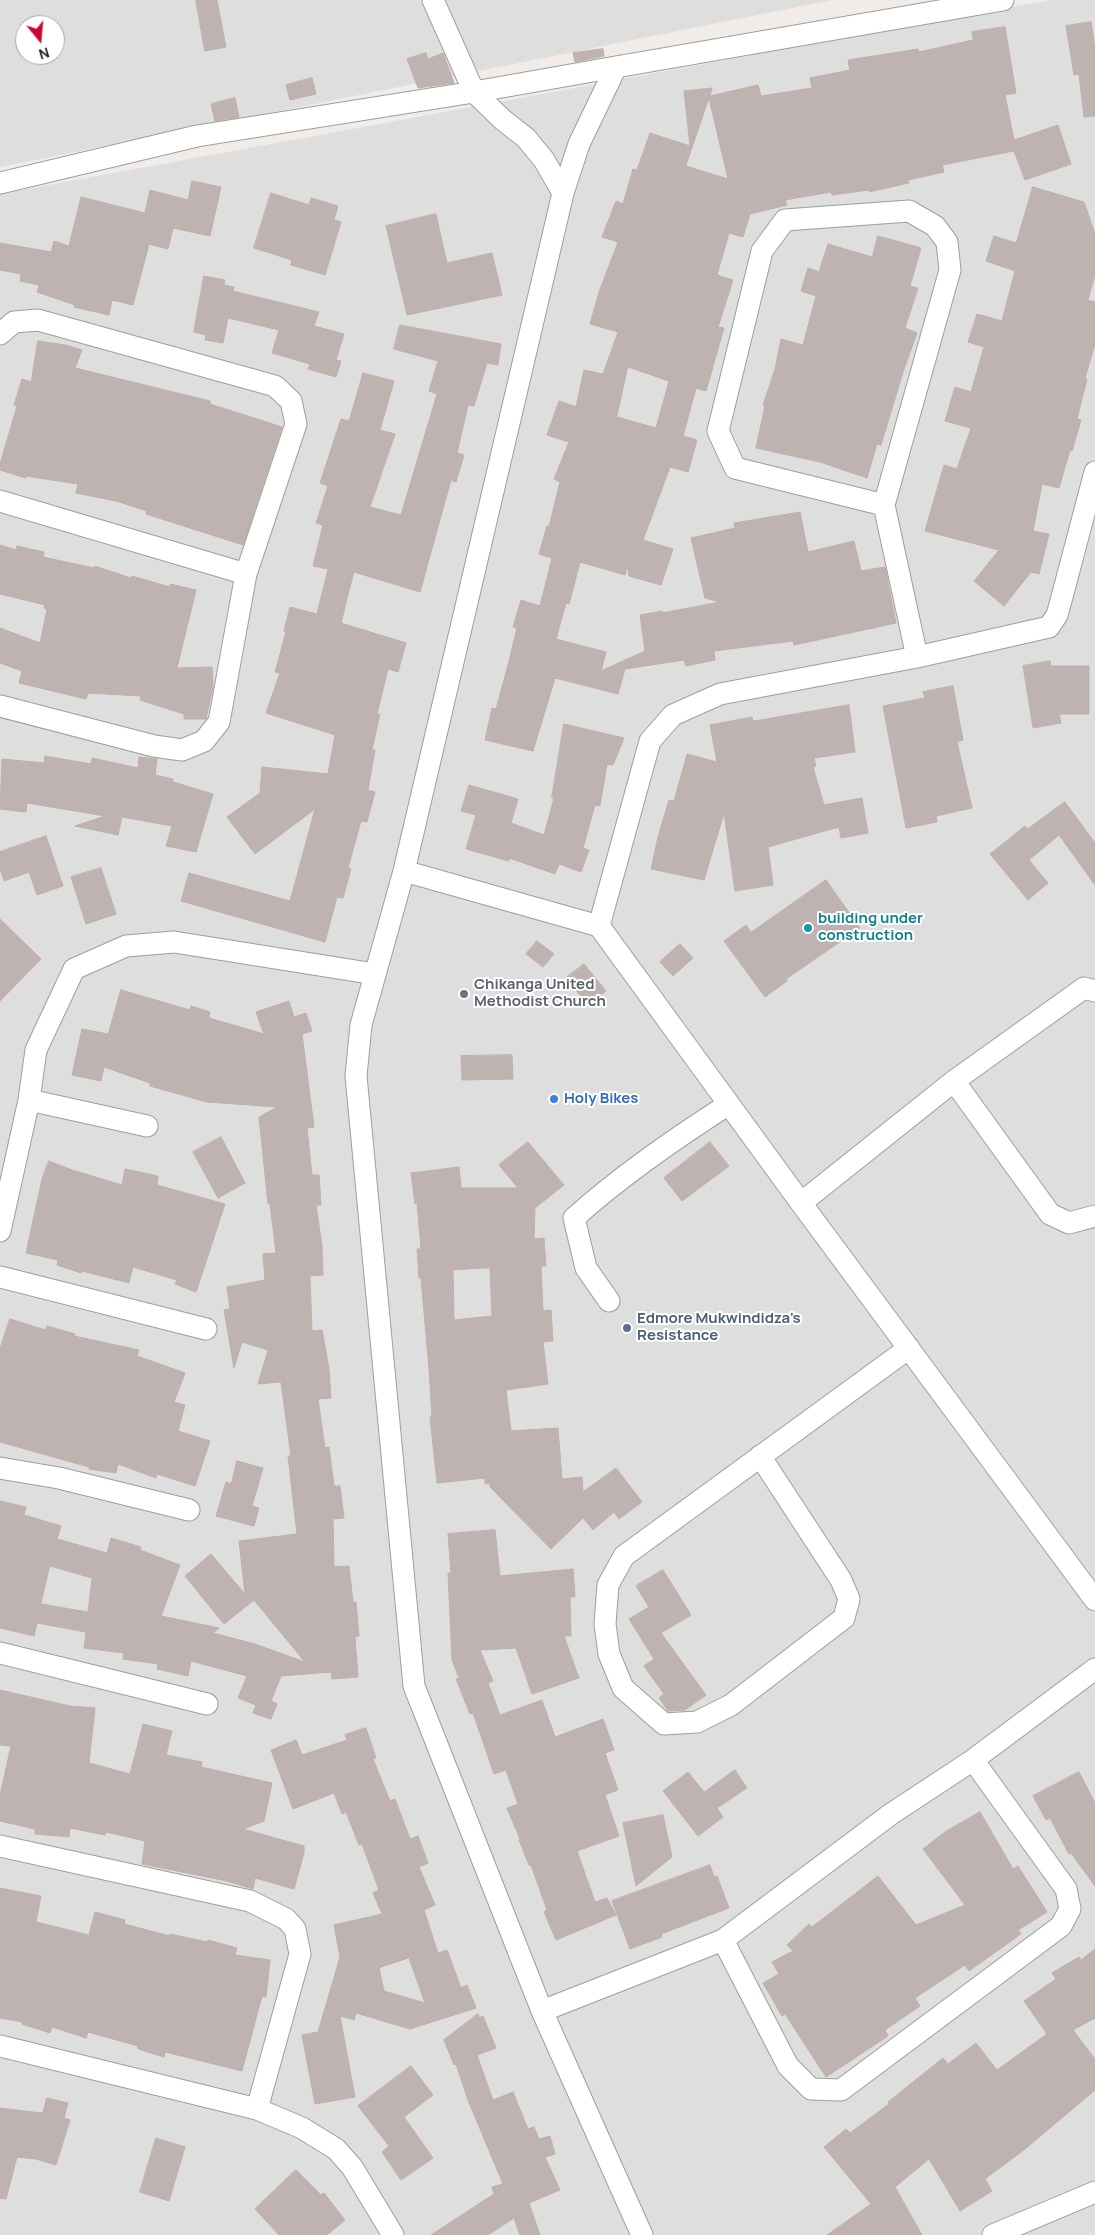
<!DOCTYPE html>
<html>
<head>
<meta charset="utf-8">
<style>
	body { margin:0 }
	#map { position:relative; width:1095px; height:2235px; overflow:hidden; background:#f1ece8; font-family:Manrope,sans-serif }
	canvas { display:block }
	.north { position:absolute; left:15px; top:15px; width:50px; height:50px; box-sizing:border-box; background:#fff; border:1px solid #a6a6a6; border-radius:50%; rotate:163deg; font-size:14px; font-weight:700; line-height:20px; text-align:center; color:#212121 }
	.north::after { content:''; display:block; margin:auto; width:18px; height:22px; background:#cb0634; clip-path:polygon(50% 0,100% 100%,50% 72%,0 100%) }
</style>
</head>
<body>
<div id="map">
<canvas width="1095" height="2235"></canvas>
<div class="north">N</div>
</div>
<script>
const context = document.querySelector('canvas').getContext('2d');
context.lineJoin = 'round';
function fillPath(path, color) { context.fillStyle = color; context.fill(path, 'evenodd'); }
function strokePath(path, color, width, dash) { context.strokeStyle = color; context.lineWidth = width; context.lineCap = dash ? 'butt' : 'round'; context.setLineDash(dash || []); context.stroke(path); }
function label(font, color, halo, rows, align = 'center') {
  context.font = font + ' Manrope,sans-serif'; context.lineWidth = 4; context.setLineDash([]); context.textBaseline = 'middle'; context.strokeStyle = halo; context.fillStyle = color; for (const [text, x, y, turn = 0] of rows) {
    context.save(); context.translate(x, y); context.rotate((+turn || 0) * Math.PI / 180); context.textAlign = isNaN(turn) ? turn : align; if (halo) context.strokeText(text, 0, 0); context.fillText(text, 0, 0); context.restore();
  }
}
const residential = new Path2D(`
	M0,0H833L0,167ZM25,25H55V55H25Z
	M1051,0H1095V2235H0V194Z`);
const building = new Path2D(`
	M196,0H217L226,47L205,51Z
	M1091,22L1095,48V116L1084,117L1079,74L1074,75L1066,26Z
	M1005,27L1016,93L1005,95L1014,140L1058,125L1071,164L1025,180L1014,151L942,165L944,172L908,180L909,183L869,192V190L832,195L831,192L785,200L787,205L750,214L743,237L729,233L717,275L733,280L718,327L724,328L706,391L696,388L683,436L697,440L688,472L670,467L643,540L673,549L661,585L629,576L627,565L625,575L580,562L569,604L566,603L556,639L606,652L601,671L645,651L640,615L662,611V613L720,602L705,598L691,538L735,528L734,523L800,512L808,552L854,541L861,571L885,567L896,623L794,645L793,641L714,651L715,660L686,666L684,660L625,669L618,694L555,678L533,751L485,740L492,708L496,709L507,669L517,628L513,627L521,600L540,606L552,558L539,554L547,526L549,527L560,482L554,479L569,442L547,435L559,401L576,407L584,370L603,374L618,332L590,324L599,292L618,242L602,237L616,201L623,204L633,169L637,170L650,133L690,146L684,91L712,88L710,96L758,85L761,96L812,88L810,78L850,70L848,60L918,49L919,52L973,40L972,32ZM709,98L728,179L686,166ZM628,367L669,381L656,428L617,417Z
	M603,49L604,56L575,62L573,53Z
	M426,53L428,59L443,53L454,83L418,88L407,59Z
	M312,78L316,94L290,100L286,85Z
	M235,98L239,117L215,121L211,104Z
	M192,181L221,187L210,236L173,228L168,249L149,244L133,305L112,300L109,315L74,307L75,305L37,292L39,285L20,281L21,274L0,270V243L51,252L54,241L69,246L81,197L145,213L150,190L188,200Z
	M1033,187L1084,202L1095,234V275L1088,300L1095,302V344L1085,378L1087,379L1077,419L1081,420L1072,451L1070,450L1059,488L1042,484L1033,531L1049,534L1039,574L1031,572L1004,606L974,581L999,550L925,531L944,465L957,469L971,428L945,421L955,387L971,392L984,347L968,342L977,314L1002,321L1015,271L986,261L994,236L1016,243Z
	M271,193L309,205L311,198L338,206L334,220L341,222L325,275L291,265L292,260L254,248Z
	M436,214L447,263L492,253L502,295L407,315L386,226Z
	M878,236L921,248L910,286L918,288L905,328L917,333L904,369L881,445L877,444L867,478L820,462L756,448L765,406L763,405L775,369L781,339L803,345L816,296L801,291L808,268L819,272L828,244L872,257Z
	M204,276L225,280L224,285L234,287L233,291L319,312L314,326L344,334L336,360L341,361L336,377L308,369L310,364L272,353L279,330L228,318L223,343L205,340L206,335L194,332Z
	M400,325L501,344L498,365L487,363L474,406L468,405L457,453L464,455L456,482L451,480L420,592L354,572L353,575L341,623L406,643L398,672L388,669L377,714H380L372,750H375L368,790L375,792L367,822L361,821L348,868L351,869L343,898L337,897L325,942L181,901L189,873L290,901L315,809L255,854L227,817L260,793L262,767L328,774L335,735L266,713L280,673L275,672L286,632L284,631L290,607L317,614L328,569L313,566L323,525L316,523L328,486L320,483L341,419L349,421L363,373L394,381L380,430L395,434L370,507L401,515L437,394L429,391L438,361L394,349Z
	M38,341L66,345L82,350L75,368L210,401V404L282,427L243,545L146,514L147,511L116,501L76,493L78,484L26,476L25,478L0,470V464L17,406L14,405L22,379L31,382Z
	M0,545L16,550L17,546L44,552L43,557L94,568L95,566L131,578L132,576L170,587V584L196,590L177,668L212,667L213,687L206,719H184V714L140,700L141,696L88,693L86,699L19,683L22,671L0,663V628L40,643L47,609L44,608L45,605L0,594Z
	M1050,661L1051,666H1089V714H1059L1061,723L1033,728L1023,666Z
	M953,686L963,740L957,742L972,808L936,816L937,822L906,828L883,706L925,698L923,692Z
	M849,705L855,752L814,758L816,766L813,767L824,805L862,798L868,833L841,838L839,827L768,847L773,885L735,891L724,813L704,880L651,869L658,837L669,800L674,801L687,754L717,762L710,725L752,717L753,721Z
	M564,724L624,738L613,765L607,764L600,806L595,805L583,848L589,850L581,872L559,864L555,874L509,858V861L466,849L476,815L461,811L469,785L518,799L511,823L544,835L554,798H552Z
	M45,756L91,764L92,758L138,768L139,757L157,759L155,775L173,779V782L213,794L196,852L166,846L172,826L122,817L118,835L75,826L105,816L27,803L26,812L0,809L2,759L44,763Z
	M1065,802L1095,843V885L1059,835L1029,860L1048,883L1028,900L990,854L1025,826L1027,829Z
	M46,836L63,886L37,895L29,872L4,881L0,869V852Z
	M101,868L116,914L86,924L71,877Z
	M826,880L860,928L786,979L787,981L765,997L724,941L746,925L751,932Z
	M0,919L41,959L0,1001Z
	M537,941L554,954L543,967L526,954Z
	M680,944L693,958L673,976L660,962Z
	M584,964L606,991L588,1005L566,978Z
	M121,990L190,1010L191,1006L210,1012L209,1018L264,1034L256,1012L289,1001L294,1017L306,1013L312,1031L302,1034L314,1127L307,1128L312,1175H319L321,1205H316L322,1246L323,1275L310,1276L312,1331L322,1330L329,1369L331,1398L318,1399L325,1448L329,1447L334,1486H340L344,1518L333,1519L334,1567L349,1566L353,1602H356L359,1636L355,1637L358,1677L332,1679L331,1672L281,1676L271,1701L277,1704L271,1719L253,1713L256,1705L238,1698L247,1676L191,1661L188,1676L157,1669L158,1664L123,1659L124,1653L84,1648L86,1632L37,1623L34,1636L0,1628V1501L26,1507L24,1515L61,1526L57,1539L107,1553L111,1538L141,1547L140,1550L180,1565L161,1616L219,1628L213,1633L255,1644L305,1662L254,1600L224,1624L185,1576L211,1554L245,1594L239,1541L297,1534L288,1456H291L281,1382L258,1384L268,1350L242,1342L234,1368L224,1310L230,1309L227,1287L265,1280L263,1254L276,1253L270,1204H268L259,1117L277,1107L207,1102L150,1086V1083L104,1067L101,1081L72,1075L82,1029L108,1034ZM50,1566L92,1578L88,1612L41,1604Z
	M512,1055L513,1079L462,1080L461,1056Z
	M221,1137L245,1183L218,1198L193,1152Z
	M528,1142L564,1185L535,1208L534,1239L544,1238L546,1266H541L543,1311L551,1310L553,1341L543,1342L548,1384L506,1390L511,1431L558,1428L562,1479L582,1477L583,1492L616,1468L642,1502L619,1519L614,1512L593,1530L583,1518L551,1549L490,1487V1483L485,1484V1478L437,1483L430,1417H432L429,1369L421,1278H419L417,1249H421L417,1203L415,1204L411,1173L459,1167L461,1188H518L499,1165ZM490,1268L492,1316L454,1320L453,1270Z
	M710,1142L729,1166L682,1201L664,1178Z
	M49,1161L72,1170L122,1185L125,1169L158,1176L157,1185L225,1204L196,1292L175,1284L177,1280L133,1267L129,1283L82,1271L81,1273L57,1265L58,1260L26,1253L42,1179Z
	M10,1319L45,1330L47,1326L75,1334L74,1336L139,1350L137,1356L185,1373L174,1402L185,1405L178,1431L210,1441L195,1486L157,1474L156,1478L118,1464L116,1473L89,1469V1467L0,1442V1349Z
	M237,1461L263,1468L252,1506L259,1508L254,1526L216,1516L226,1482L231,1484Z
	M495,1530L500,1576L573,1569L575,1597H570L571,1636H564L579,1678L532,1694L516,1648L480,1650L493,1681L488,1683L500,1715L542,1700L555,1737L603,1719L614,1750L605,1753L618,1790L605,1795L619,1836L577,1851L595,1902L607,1898L616,1915L556,1940L544,1912L547,1910L531,1865H529L519,1840L520,1839L507,1808L518,1804L506,1770L494,1774L473,1713L470,1714L456,1679L459,1678L452,1660L448,1573H451L448,1534Z
	M663,1570L691,1615L661,1633L706,1695L685,1710L668,1711L659,1698L664,1694L644,1666L654,1659L629,1619L649,1607L636,1586Z
	M0,1690L70,1706L95,1708L89,1763L130,1774L143,1724L172,1731L166,1755L202,1762L201,1767L272,1783L264,1821L243,1829L304,1846V1853L294,1889L255,1878L253,1889L227,1881L142,1864L145,1841L106,1832L105,1835L70,1828L69,1837L35,1834V1829L0,1821V1795L11,1746L0,1745Z
	M366,1728L376,1758L373,1759L390,1801L395,1799L410,1839L418,1836L428,1863L419,1867L435,1905L424,1910L438,1953L447,1950L461,1988L467,1985L476,2008L410,2029L356,2013L354,2020L340,2016L355,2097L315,2104L302,2035L318,2032L340,1957L334,1925L382,1914L373,1893L379,1890L362,1844L359,1845L346,1812L342,1814L334,1793L293,1809L271,1750L296,1740L302,1755L347,1740L345,1735ZM409,1958L425,2003L384,1991L379,1968Z
	M735,1770L747,1788L717,1808L723,1817L698,1836L663,1791L688,1772L704,1792Z
	M1079,1772L1095,1803V1886L1071,1853L1069,1854L1050,1818L1046,1820L1033,1796Z
	M980,1812L1013,1869L1018,1866L1047,1912L1018,1930L1021,1934L969,1971L965,1965L915,1998L920,2006L885,2030L888,2036L826,2077L785,2014L782,2016L763,1983L779,1974L772,1962L793,1951L787,1945L809,1924L812,1927L878,1876L916,1925L965,1905L923,1849L945,1832Z
	M663,1815L672,1857L636,1886L623,1823Z
	M710,1865L714,1877L717,1876L729,1908L661,1934L662,1937L630,1949L612,1901Z
	M0,1888L41,1896L36,1922L89,1935L95,1912L125,1920L124,1924L170,1936V1934L207,1942L208,1940L237,1948L235,1955L270,1960L266,1997L262,1996L242,2071L165,2052L164,2057L138,2049V2046L88,2032L86,2038L52,2027L50,2033L22,2024V2022L0,2018Z
	M1095,1949V2018L1073,2030L1095,2059V2090L1025,2149L985,2179L992,2191L960,2211L929,2159L895,2187L922,2235H827L871,2204L824,2147L846,2129L850,2133L889,2104L888,2102L943,2058L948,2064L976,2043L997,2070L1047,2034L1024,2001L1056,1979L1052,1973L1079,1957L1081,1960Z
	M478,2014L479,2018L483,2016L496,2048L477,2055L493,2100L513,2092L528,2129L534,2127L539,2139L550,2136L555,2154L545,2157L560,2190L529,2203L540,2235H520L514,2218L488,2235H431L494,2194L492,2187L503,2184L468,2100L456,2064L454,2065L444,2040Z
	M411,2066L433,2095L404,2117L433,2158L401,2180L382,2152L389,2146L358,2106Z
	M47,2098L68,2103L64,2118L70,2120L56,2165L36,2159L17,2157L6,2199L0,2198V2108L41,2113L43,2112Z
	M156,2138L185,2147L169,2201L140,2192Z
	M296,2170L321,2195L324,2193L345,2220L327,2235H279L255,2209Z`);
const minor = new Path2D(`
	M433,0L474,92L503,120L526,138L544,160L563,193
	M0,183L197,136L474,92L627,65
	M0,334L14,322L38,320L275,386L291,401L296,424L246,574L219,722L204,741L182,750L154,746L0,706
	M0,501L246,574
	M884,505L735,468L718,431L762,251L785,220L909,211L935,226L947,242L950,270L884,505L917,657
	M404,871L599,926L801,1203L1095,1600
	M599,926L650,741L673,715L720,694L917,657L1049,627L1057,615L1062,597L1095,472
	M954,1081L1050,1214L1069,1223L1095,1216
	M29,1100L147,1126
	M801,1203L954,1081L1084,988L1095,991
	M0,1231L29,1100L36,1050L74,969L126,946L174,942L375,974
	M0,1277L206,1329
	M609,1301L586,1268L574,1218C622,1175 674,1139 729,1104
	M760,1456L841,1580L849,1599L844,1618L731,1705L697,1722L664,1724L623,1688L609,1654L605,1624L608,1585L624,1556L909,1348
	M0,1468L59,1478L189,1510
	M0,1653L207,1704
	M0,1846L250,1901L286,1919L295,1929L300,1954L257,2109
	M723,1940L788,2066L811,2089L841,2090L1061,1926L1070,1909L1066,1889L973,1760
	M542,2011L414,1686L356,1076L361,1025L404,871L563,193L579,144L616,67L1003,0
	M0,2046L257,2109L302,2128L336,2149L352,2167L393,2235
	M642,2235L542,2011L723,1940L891,1814L973,1760L1095,1669
	M993,2235L1095,2192`);
const markers = [
	[808,928,5,"#0f9aa8"],
	[464,994,5,"#6b7280"],
	[554,1099,5,"#3f7fe0"],
	[627,1328,5,"#5c6f8a"]
];
const cultureNames = [
	["building under",818,919],
	["construction",818,936]
];
const worshipNames = [
	["Chikanga United",474,985],
	["Methodist Church",474,1002]
];
const shopNames = [
	["Holy Bikes",564,1099]
];
const serviceNames = [
	["Edmore Mukwindidza's",637,1319],
	["Resistance",637,1336]
];
fillPath(residential, '#dfdede');
fillPath(building, '#beb3b1');
strokePath(building, '#c2afaa', 1);
strokePath(minor, '#9e9e9e', 23);
strokePath(minor, '#fff', 21);
for (const [x, y, r, color] of markers) { const dot = new Path2D(); dot.arc(x, y, r, 0, 2 * Math.PI); context.fillStyle = color; context.fill(dot); strokePath(dot, '#fff', 2); }
label('bold 15px', '#0d838f', '#fff', cultureNames, 'left');
label('bold 15px', '#5b616d', '#fff', worshipNames, 'left');
label('bold 15px', '#366cbe', '#fff', shopNames, 'left');
label('bold 15px', '#4e5e75', '#fff', serviceNames, 'left');
</script>
</body>
</html>
